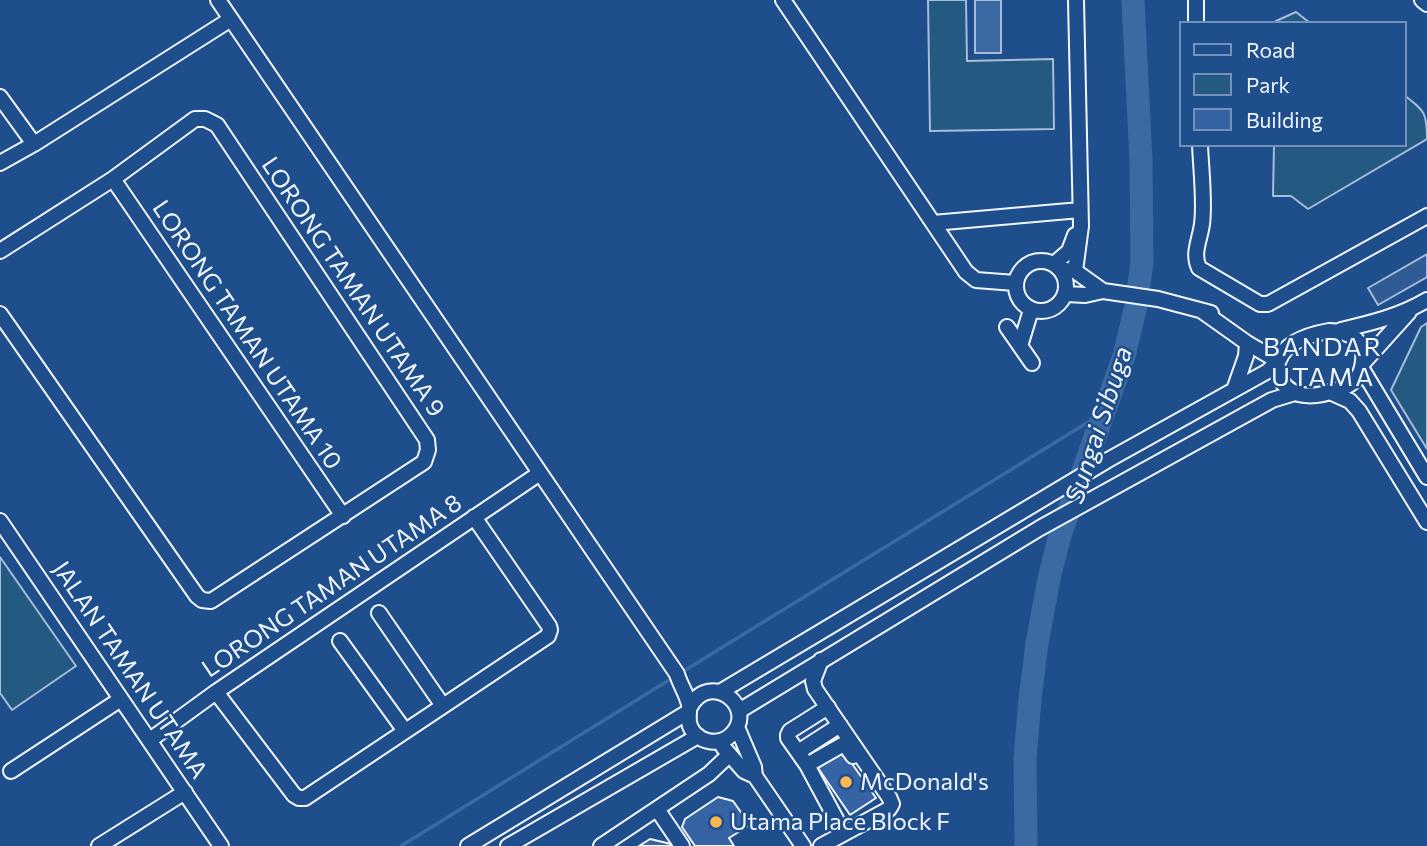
<!DOCTYPE html>
<html>
<head>
<meta charset="utf-8">
<style>
	body { margin:0 }
	#map { position:relative; width:1427px; height:846px; overflow:hidden; background:#1f4e8c; font-family:Commissioner,sans-serif }
	canvas { display:block }
	.legend { position:absolute; left:1179px; top:21px; width:228px; height:126px; box-sizing:border-box; background:#1f4e8c; border:2px solid #7391ba; margin:0; padding:9px 12px; list-style:none; font-size:21px; color:#f2f6ff }
	.legend li { display:flex; align-items:center; gap:14px; height:35px }
	.legend b { width:35px; border:2px solid #7391ba }
</style>
</head>
<body>
<div id="map">
<canvas width="1427" height="846"></canvas>
<ul class="legend">
<li><b style="height:9px;background:#1f4e8c"></b>Road</li>
<li><b style="height:19px;background:#245a82"></b>Park</li>
<li><b style="height:19px;background:#3563a3"></b>Building</li>
</ul>
</div>
<script>
const context = document.querySelector('canvas').getContext('2d');
context.lineJoin = 'round';
function fillPath(path, color) { context.fillStyle = color; context.fill(path, 'evenodd'); }
function strokePath(path, color, width, dash) { context.strokeStyle = color; context.lineWidth = width; context.lineCap = dash ? 'butt' : 'round'; context.setLineDash(dash || []); context.stroke(path); }
function label(font, color, halo, rows, align = 'center') {
  context.font = font + ' Commissioner,sans-serif'; context.lineWidth = 5; context.setLineDash([]); context.textBaseline = 'middle'; context.strokeStyle = halo; context.fillStyle = color; for (const [text, x, y, turn = 0] of rows) {
    context.save(); context.translate(x, y); context.rotate((+turn || 0) * Math.PI / 180); context.textAlign = isNaN(turn) ? turn : align; if (halo) context.strokeText(text, 0, 0); context.fillText(text, 0, 0); context.restore();
  }
}
const green = new Path2D(`
	M928,0H966L967,61L1053,59L1054,129L930,131Z
	M1296,12L1310,23H1276V21Z
	M1404,95C1425,111 1427,113 1427,139L1308,209L1291,196H1273L1274,145H1404Z
	M1427,323V449L1391,390L1421,327Z
	M0,557L76,666L12,710L0,693Z`);
const parking = new Path2D(`
	M1427,254V277L1378,305L1368,288Z`);
const water = new Path2D(`
	M975,0H1001V53H975Z`);
const stream = new Path2D(`
	M687,669L1103,413
	M401,846L669,680`);
const river = new Path2D(`
	M1026,846L1025,758L1030,699L1037,643L1050,574L1060,535L1124,356L1136,306L1142,263L1141,161L1133,0`);
const building = new Path2D(`
	M841,748L876,798L850,815L816,765Z
	M718,797L733,801L750,825L729,838L734,846H695L682,827L685,819Z
	M650,839L671,844L672,846H639Z`);
const minor = new Path2D(`
	M218,0L677,674C680,685 687,694 689,705C690,712 687,718 690,726C696,742 718,747 731,735C759,708 710,669 690,707
	M783,0L966,272L976,280L1015,283
	M1196,0V23
	M1422,0L1427,4
	M0,97L34,144
	M1200,145C1201,169 1205,202 1202,224C1200,240 1192,253 1199,268L1260,304H1268L1427,216
	M0,163L34,144L231,19
	M113,179L343,516
	M933,223L1080,210
	M0,251L113,179L195,119H205L217,125L427,440L428,450L424,462L211,601L202,600L197,596L0,314
	M1016 286a25 25 0 1 1 50 0a25 25 0 1 1-50 0Z
	M1054,264L1069,251L1075,235
	M1066,270L1075,271L1103,291
	M1075,271L1081,226L1076,0
	M1066,294L1085,295L1103,291L1158,299L1211,313
	M1007,327L1032,363
	M1341,330C1371,323 1400,316 1427,300
	M1329,331C1352,331 1368,342 1362,367C1360,379 1351,385 1340,389C1321,396 1293,402 1281,380C1278,374 1276,366 1279,360C1286,341 1312,334 1329,331Z
	M1020,346L1031,310
	M1363,363L1409,312
	M1362,369L1427,477
	M1234,390L1246,356L1247,343
	M1330,392L1350,401L1359,411L1427,522
	M0,521L221,846
	M379,613L443,706
	M340,641L405,731
	M216,692L294,795L299,798H305L548,636L550,630L549,626L474,517
	M720,692L1108,460L1268,371L1278,361L1247,343L1202,311
	M828,707L790,731L788,735V738L807,765L843,832
	M739,711L1040,528L1272,400L1295,393
	M737,727L754,767L755,776L803,846
	M150,740L216,692L540,473
	M723,747L744,771L755,776
	M798,752L840,725
	M807,765L842,745L846,746L853,756
	M11,771L121,699
	M657,809L682,846
	M99,846L185,792
	M468,846L688,712
	M508,846L698,736
	M601,846L709,774L729,755
	M821,846L889,809L892,804L889,797L815,689L813,681L821,660`);
const markers = [
	[846,782,7,"#ffb74d"],
	[716,822,7,"#ffb74d"]
];
const streetNames = [
	["LORONG TAMAN UTAMA 9",353,287,56],
	["LORONG TAMAN UTAMA 10",247,335,56],
	["LORONG TAMAN UTAMA 8",332,586,-34],
	["JALAN TAMAN UTAMA",130,670,56]
];
const poiNames = [
	["McDonald's",860,782],
	["Utama Place Block F",730,822]
];
const neighbourhoodNames = [
	["BANDAR",1323,347],
	["UTAMA",1323,377]
];
const waterNames = [
	["Sungai Sibuga",1099,425,-72]
];
fillPath(green, '#245a82');
strokePath(green, '#a8bbd7', 2);
fillPath(parking, '#305b95');
strokePath(parking, '#a8bbd7', 2);
fillPath(water, '#3b69a3');
strokePath(water, '#a8bbd7', 2);
strokePath(stream, '#3b69a3', 3.5);
strokePath(river, '#3b69a3', 23);
fillPath(building, '#3563a3');
strokePath(building, '#f2f6ff', 2);
strokePath(minor, '#f2f6ff', 18);
strokePath(minor, '#1f4e8c', 14);
for (const [x, y, r, color] of markers) { const dot = new Path2D(); dot.arc(x, y, r, 0, 2 * Math.PI); context.fillStyle = color; context.fill(dot); strokePath(dot, '#1f4e8c', 2.5); }
label('24px', '#f2f6ff', '#1f4e8c', streetNames);
label('24px', '#f2f6ff', '#1f4e8c', poiNames, 'left');
context.letterSpacing = '2px';
label('26px', '#f2f6ff', '#1f4e8c', neighbourhoodNames);
context.letterSpacing = '0px';
label('italic 26px', '#f2f6ff', '#1f4e8c', waterNames);
</script>
</body>
</html>
